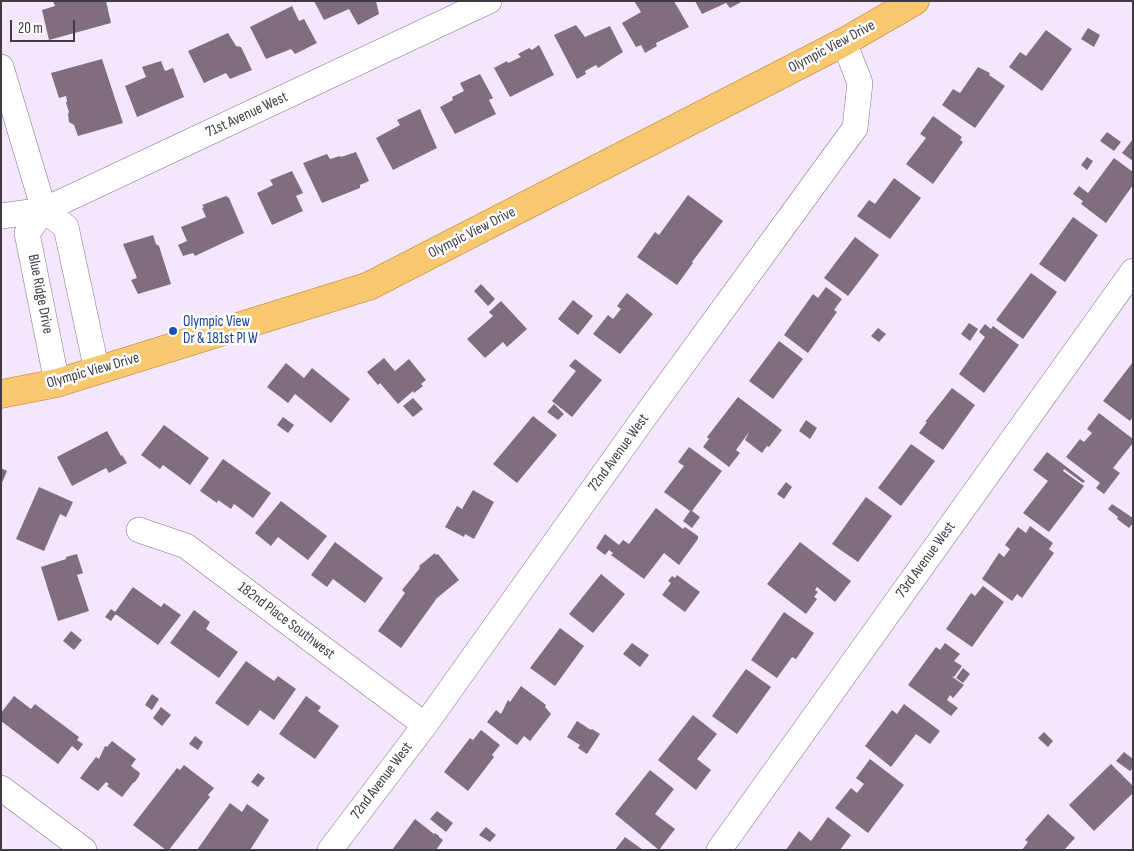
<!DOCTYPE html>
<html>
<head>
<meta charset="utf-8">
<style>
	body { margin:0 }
	#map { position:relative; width:1134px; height:851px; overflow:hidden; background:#f4e6fd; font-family:"Sofia Sans Condensed",sans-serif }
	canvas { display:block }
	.frame { position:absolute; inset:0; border:2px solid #3f3a43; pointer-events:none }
	.scale { position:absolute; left:10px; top:20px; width:65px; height:22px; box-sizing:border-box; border:2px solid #3f3a43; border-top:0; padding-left:6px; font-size:15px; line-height:18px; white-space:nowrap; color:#3f3a43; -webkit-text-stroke:4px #fff; paint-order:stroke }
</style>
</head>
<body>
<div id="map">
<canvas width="1134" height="851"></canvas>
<div class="frame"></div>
<div class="scale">20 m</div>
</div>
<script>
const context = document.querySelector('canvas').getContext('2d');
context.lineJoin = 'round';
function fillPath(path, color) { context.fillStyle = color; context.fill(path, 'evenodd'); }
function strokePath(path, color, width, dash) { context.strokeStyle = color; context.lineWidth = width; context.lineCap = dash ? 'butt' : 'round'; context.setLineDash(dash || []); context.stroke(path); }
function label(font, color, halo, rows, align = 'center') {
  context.font = font + ' "Sofia Sans Condensed",sans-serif'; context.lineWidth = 5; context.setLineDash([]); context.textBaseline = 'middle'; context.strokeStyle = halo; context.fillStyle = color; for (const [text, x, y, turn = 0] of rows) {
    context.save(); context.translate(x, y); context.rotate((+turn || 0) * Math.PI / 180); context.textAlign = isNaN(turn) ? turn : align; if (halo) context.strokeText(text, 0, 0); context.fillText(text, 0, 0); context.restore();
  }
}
const building = new Path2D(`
	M53,1H106L111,23L49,40L42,10L55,6Z
	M314,1H376L379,14L358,25L349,9L324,20Z
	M634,1H674L689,27L656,43L657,46L645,53L641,45L636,47L622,23L641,12Z
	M695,1H743L730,8L726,3L702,14Z
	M292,6L299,21L304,19L317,43L295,54L291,49L266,59L250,27Z
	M576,25L585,37L610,26L623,52L598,68L596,65L585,71L586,74L577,79L554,35Z
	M1088,28L1100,35L1094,47L1081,39Z
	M1046,30L1072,49L1042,91L1009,67L1020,52L1026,56Z
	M228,33L236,46L241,47L252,70L230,79L226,73L204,83L188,51Z
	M539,45L554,75L510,97L494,68L507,61L508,63L521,57L518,54L529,48L532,50Z
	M102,59L123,123L78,136L74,125L69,122L68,114L69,112L66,103L67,101L66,96L59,98L51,73Z
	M161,61L165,71L173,68L184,97L137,117L125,86L146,77L142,67Z
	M978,67L990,73L989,75L1005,86L975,128L942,105L953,89L960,93Z
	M480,74L493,98L489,100L496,114L455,134L440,107L453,100L452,97L464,91L460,83Z
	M420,109L437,148L393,170L376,138L400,125L397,120Z
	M933,116L962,137L960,140L963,142L933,184L906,164L926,138L920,134Z
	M1107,132L1121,142L1114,151L1100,141Z
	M1133,139V161L1122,153Z
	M356,152L369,181L360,185V188L322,203L303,163L327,154L330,159L340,156L341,157Z
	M1087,157L1093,161L1087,170L1081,165Z
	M1114,158L1133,172V185L1106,223L1081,204L1083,201L1073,194L1079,186L1088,193Z
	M292,171L303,193L296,196L303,211L272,225L257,193L273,185L270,180Z
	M894,178L921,198L890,239L857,216L869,200L875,204Z
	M688,195L723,221L692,262L693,263L677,285L637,257L655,232L659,235Z
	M226,196L229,198L244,233L195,256L193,253L183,256L178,245L187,241L181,227L206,217L202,208L204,207L202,205Z
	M1073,217L1098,235L1065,282L1039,264Z
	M153,235L156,244L159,246L171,284L138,294L131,280L137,278L123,244Z
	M855,237L879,255L848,296L824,278Z
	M1031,273L1057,292L1023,339L996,320Z
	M481,284L495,299L488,306L474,291Z
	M826,287L842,299L834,310L837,312L808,353L784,335L813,294L818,298Z
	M627,293L653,314L620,354L593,334L608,315L613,319L621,309L617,306Z
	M573,300L593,316L578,335L558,319Z
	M501,301L527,329L507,347L503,342L485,358L467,339L493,316L489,312Z
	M969,323L978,329L970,341L961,334Z
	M985,324L991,329L993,326L1019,345L984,393L959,374L985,337L979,332Z
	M878,328L886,334L879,342L871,336Z
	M779,341L803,359L773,399L749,381Z
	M384,358L395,371L409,359L426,380L421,384L423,386L414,393L413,391L398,404L380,383L378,385L367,372Z
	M575,359L602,380L572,417L552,401L576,371L569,366Z
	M1133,362V417L1130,421L1103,401Z
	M286,363L304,378L312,368L350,399L331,423L295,394L288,403L267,387Z
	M952,388L975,405L943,450L919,433L927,422H925Z
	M738,397L782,430L769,447L767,446L762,453L745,440L749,432L736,450L740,453L729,467L703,447L709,439L707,437Z
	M413,398L423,409L413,417L403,406Z
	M554,404L564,414L558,420L547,412Z
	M1099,413L1133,439V443L1113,468L1120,473L1104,494L1096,488L1100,483L1066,457L1080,439L1084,442L1092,433L1087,429Z
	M533,416L557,435L517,483L493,464Z
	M283,417L294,425L288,433L277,425Z
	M806,420L817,428L810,439L799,431Z
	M164,425L209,458L190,485L163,465L160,469L141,455Z
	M107,431L121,456L122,455L127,463L109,473L106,468L72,486L57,457Z
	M911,444L935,461L901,506L878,488Z
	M689,447L722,471L692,511L700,517L692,528L683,521L690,511L664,492L684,466L678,462Z
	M1047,452L1085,481L1083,483L1064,469L1063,471L1084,486L1049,532L1023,513L1048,481L1033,470Z
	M223,459L271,493L253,518L234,504L231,509L218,500L217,503L200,491Z
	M1,468L7,471L1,485Z
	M786,482L792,487L784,499L777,494Z
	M39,487L73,502L66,517L60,514L44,551L16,539Z
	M473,490L494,502L474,539L465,534L464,537L445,527L457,506L462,509Z
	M866,497L892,516L858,562L832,544Z
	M281,501L327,536L308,560L278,537L271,546L255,533Z
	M1112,504L1133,518V523L1129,528L1117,519L1118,517L1108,509Z
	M656,508L683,529L685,527L698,536V539L679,565L664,553L644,579L611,555L613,553L609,550L605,555L596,548L605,534L619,545L623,540L629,544Z
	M1030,526L1053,543L1049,549L1054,553L1022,598L1017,594L1012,601L982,579L999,553L1004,557L1010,549L1005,545L1018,527L1026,533Z
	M335,542L383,578L365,603L333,579L327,587L311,575Z
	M800,542L851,581L835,602L817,587L815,590L818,592L814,597L817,599L806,614L767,584Z
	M435,553L436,555L438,554L459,580L437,598L401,648L378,631L405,593L402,590L420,568L419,566Z
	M77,554L83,573L77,575L89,611L58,621L41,567L66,559V557Z
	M601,574L625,594L593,633L569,614Z
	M677,575L700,592L685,612L662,595L671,583L668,581L672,576L675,578Z
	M983,586L1004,602L972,647L946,629L971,593L975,596Z
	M133,587L161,607L164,603L181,615L158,645L117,615H115L111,621L105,617L111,609L115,612Z
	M194,610L210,622L206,629L238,652L219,678L170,643Z
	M784,612L814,633L796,659L792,657L777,678L751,660Z
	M560,628L584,646L555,686L530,668Z
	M71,631L82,640L74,650L63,641Z
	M632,643L649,655L640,667L623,654Z
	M945,643L960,654L954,661L962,666L954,677L951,676L964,685L953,698L950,695L947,700L958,708L951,716L908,685L936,647L940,650Z
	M246,661L274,681L278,676L296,689L274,720L260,710L248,726L215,703Z
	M963,668L970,674L963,683L956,678Z
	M746,669L771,687L737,734L712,716Z
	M521,686L546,705L545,707L551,714L530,741L524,736L517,745L487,722L496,710L501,714L508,700L510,702Z
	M152,694L159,699L152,710L145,705Z
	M14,696L31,709L35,704L79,737L77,740L83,744L78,751L72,746L58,764L1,721V713Z
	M306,696L321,707L318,711L339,726L315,759L279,734Z
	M904,704L940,731L930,744L916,734L891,767L865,746L892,710L897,714Z
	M161,707L171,715L162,726L153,718Z
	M693,715L717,734L697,759L711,770L696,790L658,760Z
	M577,721L591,730L592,729L600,734L587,754L578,748L580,745L567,737Z
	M481,730L500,745L492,755L494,757L468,791L444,772L470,738L473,740Z
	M1044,732L1053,741L1048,747L1038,738Z
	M195,736L203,742L198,750L189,744Z
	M112,741L136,759L131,766L140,773L139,776L135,782L133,783L122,797L107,786L109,784L106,782L98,791L80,778L96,757L99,759L105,746L107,747Z
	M1124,752L1133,759V768L1130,771L1116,761Z
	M870,759L904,785L868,833L835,808L851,788L857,793L864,784L856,778Z
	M1111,764L1133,786V793L1094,831L1069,805Z
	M184,765L214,788L208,795L210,797L169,850H166L133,825L177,768L180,770Z
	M650,770L674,789L655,814L675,829L659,850L615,814Z
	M258,773L265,778L258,787L251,782Z
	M230,803L242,812L247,804L269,820L250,850H197Z
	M437,811L453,823L446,832L430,819Z
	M1048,814L1075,838L1064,850H1022L1028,842L1025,840Z
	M828,817L851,835L840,850H786L799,831L811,841Z
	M415,819L434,834L435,833L439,836V837L443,840L436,850H392Z
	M486,827L496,835L490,842L479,835Z
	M625,837L643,850H615Z`);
const minor = new Path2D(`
	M1,67L44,210L66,227L97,371
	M44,210L27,233L57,383
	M1,216L44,210L489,1
	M139,530L186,546L425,725
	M1,788L84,850
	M330,850L425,725L643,419L855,128L860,83L844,42
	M719,850L1133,271`);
const major = new Path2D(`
	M1,394L57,383L369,286L844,42L915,1`);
const markers = [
	[173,331,5,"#1a4fb4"]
];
const streetNames = [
	["Olympic View Drive",832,47,-28],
	["71st Avenue West",247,115,-25],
	["Olympic View Drive",472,233,-27],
	["Blue Ridge Drive",40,294,79],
	["Olympic View Drive",93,371,-16],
	["72nd Avenue West",619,453,-54],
	["73rd Avenue West",926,560,-54],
	["182nd Place Southwest",286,621,37],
	["72nd Avenue West",382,781,-53]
];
const transitNames = [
	["Olympic View",183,322],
	["Dr & 181st Pl W",183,339]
];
fillPath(building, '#806e7e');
strokePath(minor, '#807488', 26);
strokePath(major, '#b57f22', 29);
strokePath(minor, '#fff', 25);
strokePath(major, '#f8c870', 28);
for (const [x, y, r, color] of markers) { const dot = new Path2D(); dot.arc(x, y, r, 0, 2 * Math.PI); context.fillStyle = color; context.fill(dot); strokePath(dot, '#fff', 2); }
label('15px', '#3f3a43', '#fff', streetNames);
label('15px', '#164399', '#fff', transitNames, 'left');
</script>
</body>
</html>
